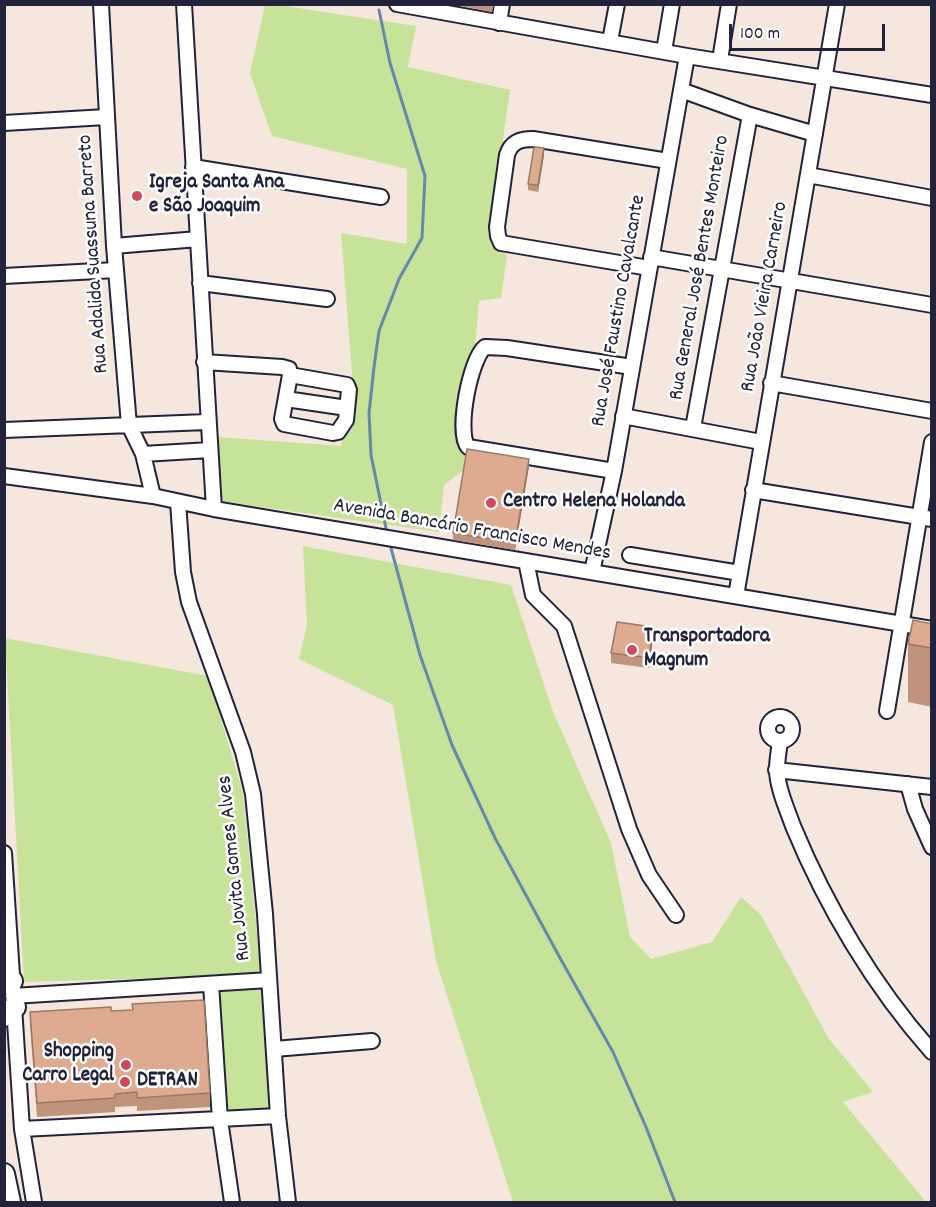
<!DOCTYPE html>
<html>
<head>
<meta charset="utf-8">
<style>
	body { margin:0 }
	#map { position:relative; width:936px; height:1207px; overflow:hidden; background:#f5e6de; font-family:Dekko,sans-serif }
	canvas { display:block }
	.frame { position:absolute; inset:0; border:6px solid #22223b; pointer-events:none }
	.scale { position:absolute; left:729px; top:24px; width:156px; height:27px; box-sizing:border-box; border:3px solid #22223b; border-top:0; padding-left:8px; font-size:18px; line-height:21px; white-space:nowrap; color:#22223b; -webkit-text-stroke:4px #fff; paint-order:stroke }
</style>
</head>
<body>
<div id="map">
<canvas width="936" height="1207"></canvas>
<div class="frame"></div>
<div class="scale">100 m</div>
</div>
<script>
const context = document.querySelector('canvas').getContext('2d');
context.lineJoin = 'round';
function fillPath(path, color) { context.fillStyle = color; context.fill(path, 'evenodd'); }
function strokePath(path, color, width, dash) { context.strokeStyle = color; context.lineWidth = width; context.lineCap = dash ? 'butt' : 'round'; context.setLineDash(dash || []); context.stroke(path); }
function label(font, color, halo, rows, align = 'center') {
  context.font = font + ' Dekko,sans-serif'; context.lineWidth = 5; context.setLineDash([]); context.textBaseline = 'middle'; context.strokeStyle = halo; context.fillStyle = color; for (const [text, x, y, turn = 0] of rows) {
    context.save(); context.translate(x, y); context.rotate((+turn || 0) * Math.PI / 180); context.textAlign = isNaN(turn) ? turn : align; if (halo) context.strokeText(text, 0, 0); context.fillText(text, 0, 0); context.restore();
  }
}
const green = new Path2D(`
	M265,5H278L416,26L408,67L510,90L489,237L507,256L501,298L479,301L465,469L444,485L439,532L219,501L218,437L341,446L352,373L341,233L407,244V169L272,136L250,73Z
	M303,546L511,585L553,712L611,843L630,937L651,959L712,942L741,897L761,915L829,1039L873,1092L843,1102L926,1202H513L436,961L393,705L299,659L307,624Z
	M5,638L208,676L243,793L261,975L24,982Z
	M265,985L273,1112L224,1116L216,988Z`);
const stream = new Path2D(`
	M379,10L390,63L425,176L422,238L399,279L379,331L374,367L369,413L371,455L387,533
	M391,548L420,655L452,745L495,838L560,958L613,1052L646,1127L675,1202`);
const minor = new Path2D(`
	M101,4L114,246L129,425L143,454L153,496
	M184,4L214,509
	M397,4L687,56L932,95
	M499,23L502,4
	M610,41L617,4
	M664,51L672,4
	M720,60L729,4
	M681,90L750,115L815,134
	M4,123L106,117
	M193,167L381,197
	M808,175L932,198
	M114,246L198,239
	M651,257L932,305
	M649,268L501,243L498,236L497,227L507,155C511,142 520,139 533,139L668,161
	M4,276L116,270
	M200,283L327,299
	M204,362L282,367L289,369L290,375L347,385L349,390L346,420L338,432L333,433L284,424L282,419L290,375
	M771,383L932,411
	M286,399L347,408
	M623,416L761,442
	M693,428L750,115
	M4,430L207,422
	M143,454L210,450
	M614,471L468,447C456,432 470,359 485,347L507,348L632,367
	M4,476L153,496L214,509L932,629
	M753,490L932,519
	M178,502L183,572L189,602L243,752L253,794L265,914L278,1116L288,1202
	M630,555L740,573
	M526,561L533,595L564,626L629,829L649,875L676,915
	M592,572L614,471L687,56
	M736,596L837,4
	M887,711L932,442
	M768 729a12 12 0 1 1 24 0a12 12 0 1 1-24 0Z
	M780,741C779,750 777,760 777,769C777,787 787,809 793,826C826,906 874,987 932,1052
	M776,770L932,787
	M908,784L915,809L932,847
	M4,853L22,1129L34,1202
	M211,984L220,1120L232,1202
	M13,996L269,980
	M274,1049L372,1041
	M22,1129L278,1116`);
const highway = new Path2D(`
	M4,969L12,981
	M4,1016L15,1007
	M4,1174L10,1202`);
const wall = new Path2D(`
	M451,4H494L492,12Z
	M544,155L538,192L528,190V184Z
	M529,466L515,550L453,540V533Z
	M932,624V707L908,702V644Z
	M653,638L649,668L611,663V653Z
	M111,1011L210,1093V1107L137,1111V1106L115,1107V1112L37,1117L30,1025V1012Z`);
const shadedWall = new Path2D(`
	M544,148V155L538,192V185Z
	M529,459V466L515,550V543Z
	M653,627V638L649,668V658Z`);
const building = new Path2D(`
	M534,147L544,148L538,185L528,184Z
	M467,449L529,459L515,543L453,533Z
	M913,620L932,624V648L908,644Z
	M617,622L653,627L649,658L611,653Z
	M204,1000L210,1093L137,1098V1092L115,1094V1098L37,1103L30,1012L111,1007V1011L133,1010L132,1004Z`);
const markers = [
	[137,196,6,"#d1495b"],
	[491,503,6,"#d1495b"],
	[632,650,6,"#d1495b"],
	[126,1065,6,"#d1495b"],
	[125,1082,6,"#d1495b"]
];
const poiNames = [
	["Igreja Santa Ana",149,184],
	["e São Joaquim",149,208],
	["Centro Helena Holanda",503,503],
	["Transportadora",644,638],
	["Magnum",644,662],
	["Shopping",114,1053,"right"],
	["Carro Legal",114,1077,"right"],
	["DETRAN",137,1082]
];
const streetNames = [
	["Rua Adalida Suassuna Barreto",95,254,-94],
	["Rua General José Bentes Monteiro",701,268,-80],
	["Rua João Vieira Carneiro",766,297,-80],
	["Rua José Faustino Cavalcante",620,311,-80],
	["Avenida Bancário Francisco Mendes",472,531,10],
	["Rua Jovita Gomes Alves",236,868,-96]
];
fillPath(green, '#c7e39a');
strokePath(stream, '#638aa8', 3);
strokePath(minor, '#22223b', 18);
strokePath(highway, '#22223b', 24);
strokePath(minor, '#fff', 14);
strokePath(highway, '#fff', 20);
fillPath(wall, '#bf937c');
fillPath(shadedWall, '#9b7865');
fillPath(building, '#deab90');
strokePath(building, '#9b7865', 1.5);
for (const [x, y, r, color] of markers) { const dot = new Path2D(); dot.arc(x, y, r, 0, 2 * Math.PI); context.fillStyle = color; context.fill(dot); strokePath(dot, '#fff', 2); }
label('bold 21px', '#22223b', '#fff', poiNames, 'left');
label('21px', '#22223b', '#fff', streetNames);
</script>
</body>
</html>
